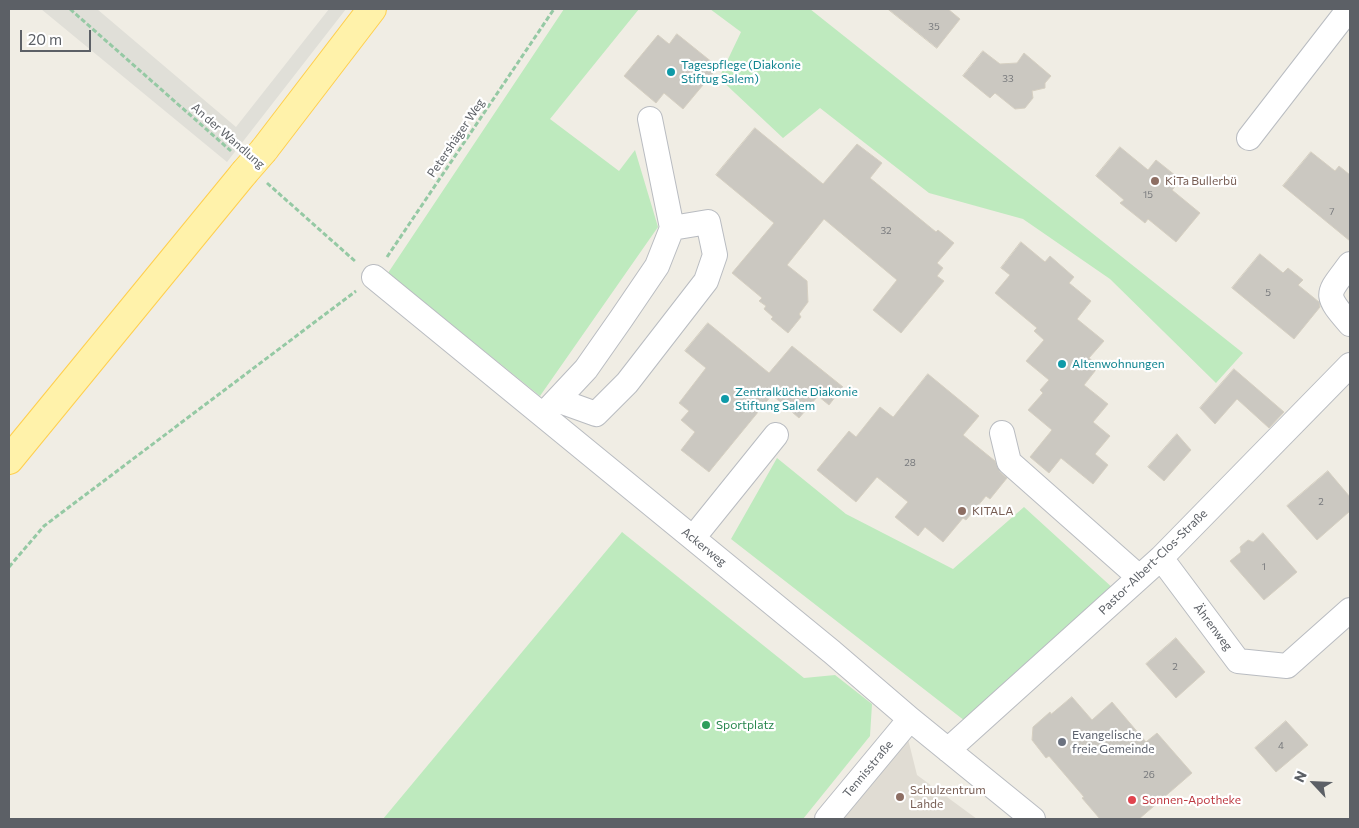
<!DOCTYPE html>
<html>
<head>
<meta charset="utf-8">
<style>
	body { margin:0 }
	#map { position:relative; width:1359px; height:828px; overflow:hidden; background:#f0ede4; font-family:Commissioner,sans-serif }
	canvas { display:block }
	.frame { position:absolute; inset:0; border:10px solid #5c6066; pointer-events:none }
	.north { position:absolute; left:1289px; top:758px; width:50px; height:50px; -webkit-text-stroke:4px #fff; paint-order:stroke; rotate:295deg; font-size:14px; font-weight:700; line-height:20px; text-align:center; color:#5c6066 }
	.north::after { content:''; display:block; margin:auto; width:18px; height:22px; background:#5c6066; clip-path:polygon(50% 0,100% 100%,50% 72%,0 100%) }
	.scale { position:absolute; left:20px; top:30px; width:71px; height:22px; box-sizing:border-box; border:2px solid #5c6066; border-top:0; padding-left:6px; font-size:15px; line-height:18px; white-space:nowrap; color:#5c6066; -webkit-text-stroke:4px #fff; paint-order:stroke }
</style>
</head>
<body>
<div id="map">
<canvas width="1359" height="828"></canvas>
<div class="frame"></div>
<div class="north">N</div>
<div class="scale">20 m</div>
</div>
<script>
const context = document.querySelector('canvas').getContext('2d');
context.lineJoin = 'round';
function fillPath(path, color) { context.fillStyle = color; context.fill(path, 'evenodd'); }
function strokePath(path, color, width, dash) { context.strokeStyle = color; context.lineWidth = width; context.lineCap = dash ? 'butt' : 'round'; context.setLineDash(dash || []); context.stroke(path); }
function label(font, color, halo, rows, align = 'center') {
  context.font = font + ' Commissioner,sans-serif'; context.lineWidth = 4.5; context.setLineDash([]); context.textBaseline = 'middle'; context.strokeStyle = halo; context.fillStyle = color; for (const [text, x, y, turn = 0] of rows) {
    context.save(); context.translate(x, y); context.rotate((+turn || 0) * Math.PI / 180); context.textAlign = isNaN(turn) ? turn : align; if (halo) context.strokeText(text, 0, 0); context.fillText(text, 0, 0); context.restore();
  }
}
const industrial = new Path2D(`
	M41,9H97L236,127L329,9H346L227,162Z`);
const education = new Path2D(`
	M906,731L917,775L977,819H834Z`);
const green = new Path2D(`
	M564,9H639L550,119L619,171L635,150L658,227L540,396L388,273Z
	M710,9H810L1243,353L1216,383L1110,279L1023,219L929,193L820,108L783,138L719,78L741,32Z
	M777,458L846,514L953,569L1024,507L1115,590L965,721L731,539Z
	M622,532L804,678L835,675L872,704L870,736L803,819H383Z`);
const building = new Path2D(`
	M888,9H948L960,19L937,48Z
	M677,34L718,67L683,109L664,93L656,103L624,76L658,35L669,44Z
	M983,51L1000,64L1017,63L1024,53L1051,76L1045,83V88L1032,91L1033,98L1025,108L1015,109L995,93L990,98L963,76Z
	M755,128L823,184L857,144L882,163L870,178L936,232L938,230L954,243L937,263L943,268L937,276L944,281L901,333L873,310L897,280L824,219L787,265L807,281L808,302L799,314L801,317L788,333L771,319L773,317L764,309L766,306L759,301L762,298L732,273L774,223L716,175Z
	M1120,147L1148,170L1156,160L1181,180L1172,190L1200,213L1176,242L1148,219L1145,223L1120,203L1124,200L1096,176Z
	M1311,152L1335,171L1339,166L1350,175V241L1283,186Z
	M1021,242L1045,262L1050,256L1074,277L1069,283L1091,301L1077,319L1104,341L1089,358L1099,366L1084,385L1108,404L1093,422L1110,436L1095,454L1108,465L1093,484L1061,458L1049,473L1030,457L1052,430L1028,410L1043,393L1040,390L1049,380L1026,361L1044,340L1034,331L1037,328L995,293L1010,275L1001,268Z
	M1260,254L1283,273L1288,268L1303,280L1298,285L1319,302L1320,307L1294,339L1232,288Z
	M708,323L769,373L792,346L843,387L829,405L818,396L799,418L772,395L709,472L681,450L695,432L681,420L689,411L679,403L706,368L685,351Z
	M1234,369L1284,412L1269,428L1237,399L1215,424L1200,408Z
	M928,374L979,416L963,435L995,461L1000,472L1007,478L990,499L986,496L966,520L963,518L943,542L925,527L918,536L895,517L908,502L877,477L856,502L817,470L849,431L856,437L880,407L893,417Z
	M1177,434L1191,450L1164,481L1148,467Z
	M1328,471L1350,497V511L1317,540L1287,506Z
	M1263,533L1297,572L1264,600L1230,561L1241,552L1240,547L1248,540L1253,542Z
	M1176,638L1205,672L1176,698L1146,664Z
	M1072,697L1092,720L1112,702L1146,742L1157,733L1192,773L1139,819H1100L1082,798L1084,797L1049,756L1046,758L1032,740L1033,727L1050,712L1051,714Z
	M1286,721L1308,745L1276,772L1255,748Z`);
const path = new Path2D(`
	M70,9L231,151
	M267,183L356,262
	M387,257L554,9
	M9,567L44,526L356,291`);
const minor = new Path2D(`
	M1249,138L1342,18
	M1350,264C1327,295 1323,293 1350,324
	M374,277L832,652L910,719L1033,819
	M557,400L596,414L627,383L706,281L715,255L708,222L672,228
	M543,415L586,369L621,319L657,266L672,228L650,119
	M1002,433L1009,462L1139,577
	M693,538L776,435
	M1161,558L1238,661L1287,666L1350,610
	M948,750L1161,558L1350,365
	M827,819L910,719`);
const major = new Path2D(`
	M264,150L372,9
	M9,460L244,173`);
const majorBridge = new Path2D(`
	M244,173L264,150`);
const markers = [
	[671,72,5,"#0f9aa8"],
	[1155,181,5,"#8d6e63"],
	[1062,364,5,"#0f9aa8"],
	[725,399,5,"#0f9aa8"],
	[962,511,5,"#8d6e63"],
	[706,725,5,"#2e9e5b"],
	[1062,742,5,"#6b7280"],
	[900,797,5,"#8d6e63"],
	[1132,800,5,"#e0444e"]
];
const numberNames = [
	["35",934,27],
	["33",1008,79],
	["15",1148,195],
	["7",1332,212],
	["32",886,231],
	["5",1268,293],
	["28",910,463],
	["2",1321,502],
	["1",1264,567],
	["2",1175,667],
	["4",1281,746],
	["26",1149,775]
];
const cultureNames = [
	["Tagespflege (Diakonie",681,65],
	["Stiftug Salem)",681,79],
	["Altenwohnungen",1072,364],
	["Zentralküche Diakonie",735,392],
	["Stiftung Salem",735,406]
];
const streetNames = [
	["An der Wandlung",228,136,41],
	["Petershäger Weg",456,138,-56],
	["Ackerweg",704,547,39],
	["Pastor-Albert-Clos-Straße",1153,562,-44],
	["Ährenweg",1213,627,53],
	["Tennisstraße",868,769,-50]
];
const educationNames = [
	["KiTa Bullerbü",1165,181],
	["KITALA",972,511],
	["Schulzentrum",910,790],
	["Lahde",910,804]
];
const leisureNames = [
	["Sportplatz",716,725]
];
const worshipNames = [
	["Evangelische",1072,735],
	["freie Gemeinde",1072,749]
];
const healthNames = [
	["Sonnen-Apotheke",1142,800]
];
fillPath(industrial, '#e0dfd8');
fillPath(education, '#e0dcd3');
fillPath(green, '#beeabe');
fillPath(building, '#cbc8c1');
strokePath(building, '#d5cfc1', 1);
strokePath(minor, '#b9bcc1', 26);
strokePath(major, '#ffcf4e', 30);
strokePath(path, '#95c9a4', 3, [5, 2.5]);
strokePath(minor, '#fff', 24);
strokePath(major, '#fff2aa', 28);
strokePath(majorBridge, '#ffcf4e', 30, []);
strokePath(majorBridge, '#fff2aa', 28);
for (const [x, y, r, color] of markers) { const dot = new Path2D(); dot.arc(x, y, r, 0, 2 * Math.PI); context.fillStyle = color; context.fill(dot); strokePath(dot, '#fff', 2); }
label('10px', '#787a7d', null, numberNames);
label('12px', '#0d838f', '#fff', cultureNames, 'left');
label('12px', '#5c6066', '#fff', streetNames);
label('12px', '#785e54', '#fff', educationNames, 'left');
label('12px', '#27864d', '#fff', leisureNames, 'left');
label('12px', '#5b616d', '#fff', worshipNames, 'left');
label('12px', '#be3a42', '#fff', healthNames, 'left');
</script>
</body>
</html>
